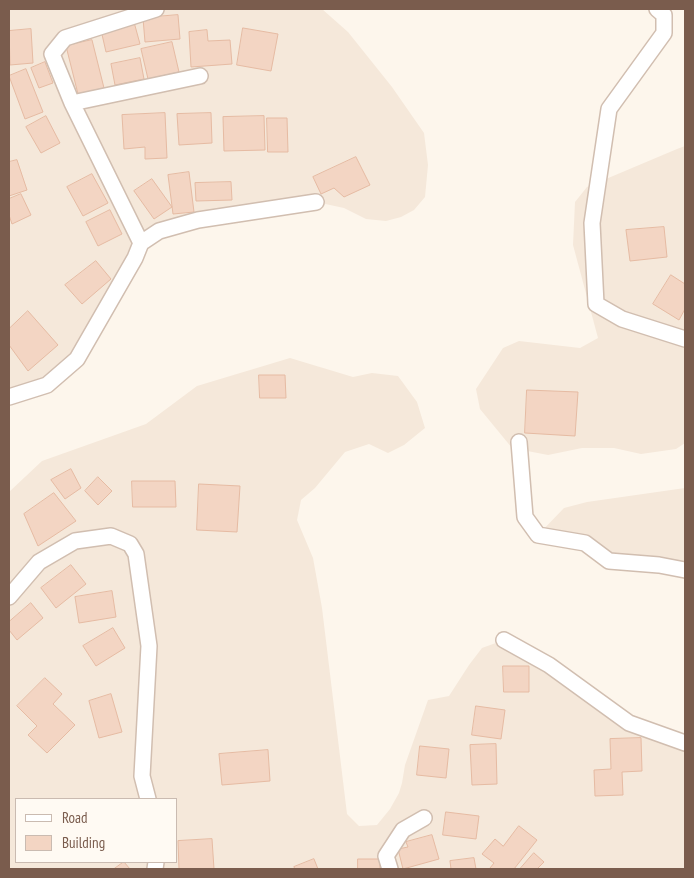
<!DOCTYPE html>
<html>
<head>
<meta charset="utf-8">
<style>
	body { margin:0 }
	#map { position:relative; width:694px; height:878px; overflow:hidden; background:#fdf6ec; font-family:"PT Sans Narrow",sans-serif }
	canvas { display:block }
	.frame { position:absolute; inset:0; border:10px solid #7a5c4d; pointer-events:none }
	.legend { position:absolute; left:15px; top:798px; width:162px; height:65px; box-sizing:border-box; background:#fffaf3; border:1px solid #cabbb1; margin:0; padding:6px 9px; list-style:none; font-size:15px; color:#7a5c4d }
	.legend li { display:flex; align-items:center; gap:10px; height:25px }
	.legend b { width:25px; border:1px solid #cabbb1 }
</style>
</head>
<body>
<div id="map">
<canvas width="694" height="878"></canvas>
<div class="frame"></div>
<ul class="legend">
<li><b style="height:6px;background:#fff"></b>Road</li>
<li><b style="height:14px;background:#f3d5c3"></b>Building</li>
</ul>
</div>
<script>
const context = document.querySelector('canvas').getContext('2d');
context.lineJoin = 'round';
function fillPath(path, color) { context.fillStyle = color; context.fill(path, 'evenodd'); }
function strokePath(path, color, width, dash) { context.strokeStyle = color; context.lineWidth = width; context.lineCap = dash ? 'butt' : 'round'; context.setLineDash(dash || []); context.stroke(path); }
const residential = new Path2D(`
	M9,9H322L348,32L392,87L424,133L428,165L425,197L414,210L401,217L386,221L366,219L344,208L316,202L248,212L141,243L77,359L47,385L9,397Z
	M685,146V443L676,449L641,454L614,448H582L548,455L512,448L480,409L476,389L503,348L519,341L580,348L598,338L573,245L575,202L587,187L677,149Z
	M290,358L353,377L372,373L398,376L417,402L425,428L404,445L388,453L369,444L345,452L315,488L301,500L297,520L313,558L322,608L347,814L359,826L377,825L390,809L399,793L402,783L405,765L428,700L449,696L469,665L482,648L504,640L629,723L685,743V869H9V492L42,461L146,424L197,386ZM16,799H176V862H16Z
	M685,488V570L609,561L585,543L538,535L564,508L587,502Z`);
const building = new Path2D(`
	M178,15L180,39L145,42L143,18Z
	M134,22L140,44L106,52L101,30Z
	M243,28L278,34L271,71L237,65Z
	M31,29L33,63L10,65L9,31Z
	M207,30L208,41L230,40L232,64L191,67L189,32Z
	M92,40L104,88L78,94L66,46Z
	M172,42L179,72L148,79L141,49Z
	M140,58L144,79L115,85L111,64Z
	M45,62L53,83L39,88L31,68Z
	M26,69L43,112L25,119L9,76Z
	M165,113L167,158L145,159V147L124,149L122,115Z
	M211,113L212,143L179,145L177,114Z
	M46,116L60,143L41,153L26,127Z
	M264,116L265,150L224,151L223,117Z
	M267,118H287L288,152H268Z
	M356,157L370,185L344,197L334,188L321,194L313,177Z
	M17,160L27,190L9,196V162Z
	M189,172L194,212L173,214L168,175Z
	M92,174L108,203L83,216L67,187Z
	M152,179L172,207L154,219L134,191Z
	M231,182L232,200L196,201L195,183Z
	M21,194L31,215L12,224L9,215V199Z
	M110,210L122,234L98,246L86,222Z
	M664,227L667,257L630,261L626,230Z
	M96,261L111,279L82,304L65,285Z
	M671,275L685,284V309L679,320L653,304Z
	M28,311L58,345L28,371L9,345V329Z
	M259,375H285L286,398H260Z
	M527,390L578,392L575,436L525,433Z
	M71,469L81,488L65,499L51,480Z
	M98,477L112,491L98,505L85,491Z
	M132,481H175L176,507H133Z
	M199,484L240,486L237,532L197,530Z
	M54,493L76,521L38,546L24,514Z
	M71,565L86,584L56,608L41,588Z
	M112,591L116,617L79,623L75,597Z
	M31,603L43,618L17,640L9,630V622Z
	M113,628L125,648L96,666L83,646Z
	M503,666H529V692H504Z
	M45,678L62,694L53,704L75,725L47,753L28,735L37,726L17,706Z
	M111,694L122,732L99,738L89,701Z
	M476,706L505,710L501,739L472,735Z
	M641,738L642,771L622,772L623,795L595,796L594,770L611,769L610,739Z
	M496,744L497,784L472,785L470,745Z
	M420,746L449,749L446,778L417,775Z
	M268,750L270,781L222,785L219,754Z
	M446,812L479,816L476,839L443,835Z
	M519,826L537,840L514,869H491L490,868L494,863L482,854L495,839L503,846Z
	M432,835L439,859L403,869L398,849L408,847L406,842Z
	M212,839L214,869H179L178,841Z
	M534,853L544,862L537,869H520Z
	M474,858L476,869H451L450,861Z
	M314,859L318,869H295L294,867Z
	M358,859H380V869H358Z
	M124,862L130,869H114Z`);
const minor = new Path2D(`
	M657,9L664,15V33L609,109L592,223L596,304L622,319L685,339
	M72,103L200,76
	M141,243L72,103L52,54L65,38L156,9
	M9,397L47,385L77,359L135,258L141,243L159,231L198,220L316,202
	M519,442L525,517L538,535L585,543L609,561L659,565L685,570
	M9,597L39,562L75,541L111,536L130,544L136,554L149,646L142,776L148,799
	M504,640L549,665L629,723L685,743
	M155,869L156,862
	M390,869L386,856L403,830L424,818`);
fillPath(residential, '#f5e8da');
fillPath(building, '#f3d5c3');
strokePath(building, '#e6bba3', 1);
strokePath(minor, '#d1beb0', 18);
strokePath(minor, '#fff', 15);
</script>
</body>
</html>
